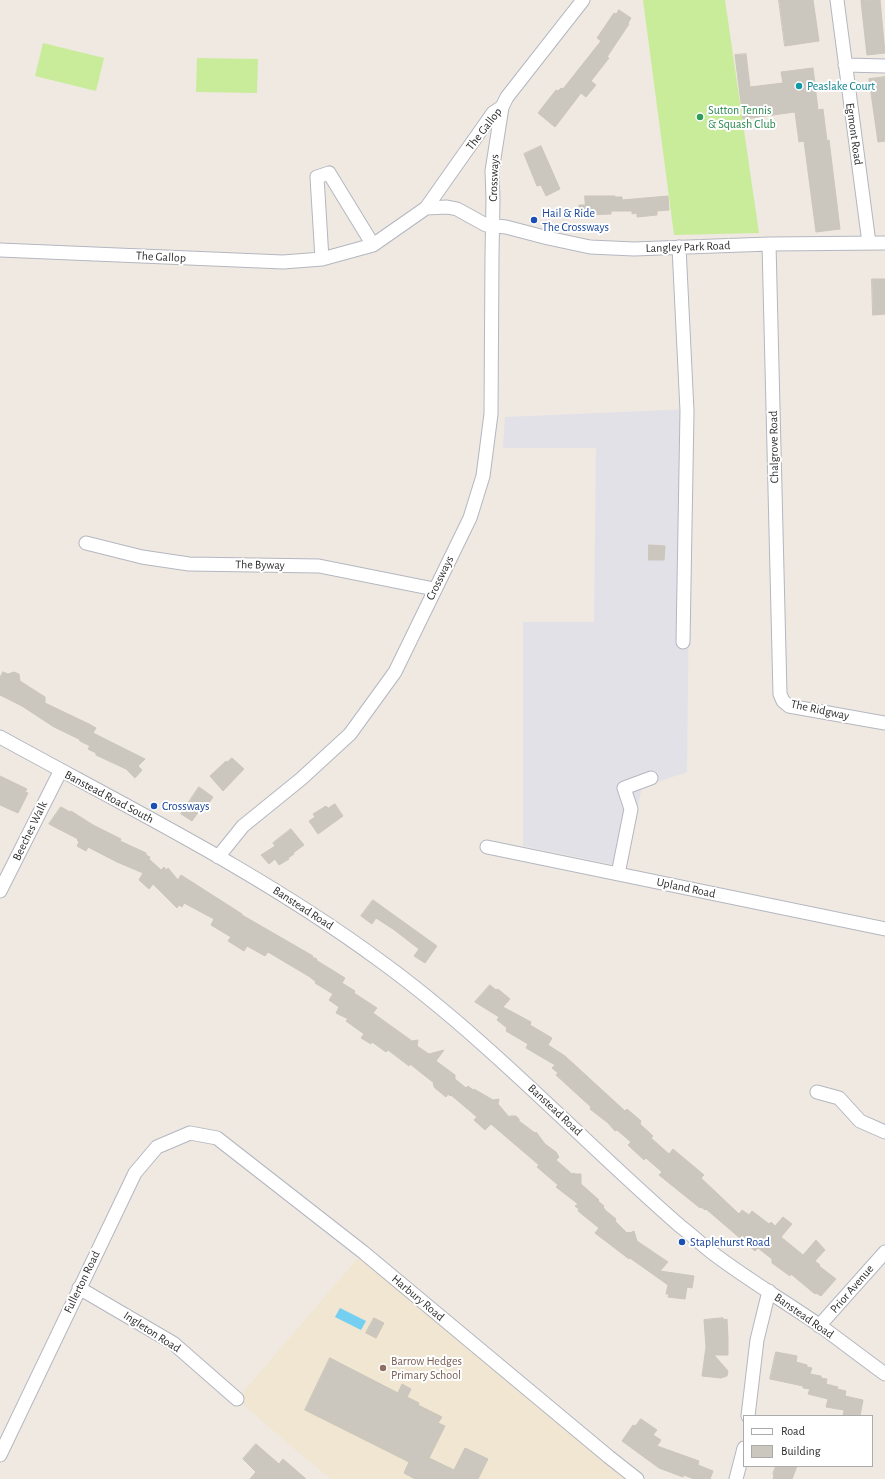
<!DOCTYPE html>
<html>
<head>
<meta charset="utf-8">
<style>
	body { margin:0 }
	#map { position:relative; width:885px; height:1479px; overflow:hidden; background:#efe9e1; font-family:"Alegreya Sans",sans-serif }
	canvas { display:block }
	.legend { position:absolute; left:743px; top:1415px; width:130px; height:52px; box-sizing:border-box; background:#fff; border:1px solid #ababab; margin:0; padding:5px 7px; list-style:none; font-size:12px; color:#2e2e2e }
	.legend li { display:flex; align-items:center; gap:8px; height:20px }
	.legend b { width:20px; border:1px solid #ababab }
</style>
</head>
<body>
<div id="map">
<canvas width="885" height="1479"></canvas>
<ul class="legend">
<li><b style="height:5px;background:#fff"></b>Road</li>
<li><b style="height:11px;background:#cbc7bf"></b>Building</li>
</ul>
</div>
<script>
const context = document.querySelector('canvas').getContext('2d');
context.lineJoin = 'round';
function fillPath(path, color) { context.fillStyle = color; context.fill(path, 'evenodd'); }
function strokePath(path, color, width, dash) { context.strokeStyle = color; context.lineWidth = width; context.lineCap = dash ? 'butt' : 'round'; context.setLineDash(dash || []); context.stroke(path); }
function label(font, color, halo, rows, align = 'center') {
  context.font = font + ' "Alegreya Sans",sans-serif'; context.lineWidth = 4; context.setLineDash([]); context.textBaseline = 'middle'; context.strokeStyle = halo; context.fillStyle = color; for (const [text, x, y, turn = 0] of rows) {
    context.save(); context.translate(x, y); context.rotate((+turn || 0) * Math.PI / 180); context.textAlign = isNaN(turn) ? turn : align; if (halo) context.strokeText(text, 0, 0); context.fillText(text, 0, 0); context.restore();
  }
}
const industrial = new Path2D(`
	M691,409L687,772L642,787L625,867L523,846V622H594L596,448H503L505,417Z`);
const education = new Path2D(`
	M363,1252L637,1479H331L292,1447L237,1399Z`);
const pitch = new Path2D(`
	M643,0H725L759,233L674,235Z
	M43,43L104,58L96,91L35,76Z
	M197,58L258,59L257,93L196,92Z`);
const water = new Path2D(`
	M340,1308L366,1321L361,1330L335,1317Z`);
const building = new Path2D(`
	M779,0H813L819,41L785,46Z
	M873,0H880L885,53L867,55L861,1Z
	M619,10L631,18L628,23L629,24L607,57L609,58L591,81L596,85L586,97L581,93L555,127L538,113L556,90L558,91L561,88L563,89L601,41L597,38L614,13L616,14Z
	M746,54L750,87L783,83L781,72L813,68L818,110L823,109L827,141L829,140L840,229L816,232L804,141L799,142L795,112L743,119L735,55Z
	M885,77V141L878,142L869,79Z
	M541,146L560,189L546,196L541,185L537,186L524,154Z
	M585,196H615V197H622V200L668,196L669,210L657,211V215L637,217V213L632,214V211H611V214L579,215V205H585Z
	M872,279H885V314L873,315Z
	M649,545L665,546L664,560H649Z
	M3,672L8,674L14,672L19,674L20,681L45,697V703L89,724L96,728L93,733L145,759L138,766L142,770L135,778L126,769L96,755V753L88,749L90,746L80,741L79,739L54,727L22,706L0,695V678Z
	M232,758L244,769L223,791L210,776L226,761L227,762Z
	M0,776L27,789L25,792L28,793L18,813L0,805Z
	M199,787L213,797L205,809L202,807L192,821L181,814Z
	M335,804L343,816L318,834L309,821L315,817L313,814L326,806L328,808Z
	M61,807L70,812L71,811L93,825L121,839L120,841L146,853V855L150,857L149,859L161,870L164,867L166,870L168,868L178,880L181,875L242,914V915L313,956L312,957L317,959L316,960L345,978L342,983L355,991L354,993L377,1008L373,1013L412,1041L418,1040L417,1046L429,1054L444,1050L436,1061L455,1075V1079L466,1088L468,1086L473,1090L474,1089L493,1100L499,1099L498,1104L509,1117L510,1116H516L519,1119V1121L535,1133L536,1132L545,1144L556,1152L559,1157L556,1160L572,1174L574,1173L575,1174H581V1184L599,1200L598,1201L604,1206L603,1207L605,1210L616,1219L615,1221L627,1233L629,1232L630,1233L634,1231L637,1241L668,1262L660,1271L694,1276L692,1288L687,1287L685,1299L668,1297L669,1294H666L668,1285L630,1258L629,1259L595,1233L599,1228L578,1211L579,1209L575,1206L578,1204L556,1187L558,1185L537,1167L539,1165L491,1124L485,1130L474,1120L477,1117L451,1095L450,1096L448,1094L446,1097L435,1088L433,1084L434,1083L410,1064L409,1066L388,1050L386,1052L372,1042L371,1044L361,1038L364,1034L346,1021L348,1019L336,1013L339,1007L329,1000L333,994L315,983L316,982L310,977L268,952L265,956L247,946L244,951L228,941L231,937L211,925L214,919L184,903L182,907L179,905L177,908L153,884L149,889L139,880L143,873L117,862L88,847L86,851L77,846L79,842L77,840L78,839L49,824Z
	M291,829L304,845L293,853L294,854L288,858L289,859L279,865L275,859L269,864L261,855L275,846L273,843Z
	M373,900L437,946L425,963L414,956L419,949L393,929L376,918L372,924L361,916Z
	M490,985L496,990L498,989L510,999L503,1007L531,1022L530,1025L552,1038L548,1045L565,1056L625,1111L627,1109L641,1121L640,1124L653,1136L651,1138L669,1154L673,1149L704,1175L701,1178L739,1214L742,1210L749,1215L752,1211L769,1224L771,1222L775,1226L783,1217L792,1224L781,1237L803,1255L816,1240L825,1250L815,1261L820,1265L819,1266L836,1279L821,1296L816,1293L815,1294L791,1274L790,1276L772,1263V1259L758,1248L755,1251L706,1209L705,1210L701,1207L700,1208L659,1175L662,1172L646,1158L644,1160L628,1145L631,1142L617,1130L615,1131L608,1123L590,1109L591,1107L556,1075L558,1073L552,1068L555,1065L526,1048L528,1044L506,1031L507,1028L497,1020L499,1017L475,1002Z
	M374,1318L384,1323L376,1338L366,1333Z
	M723,1318L724,1320L727,1319L728,1338V1355H714L728,1371L727,1376L721,1378L702,1376L706,1347L704,1320Z
	M776,1352L797,1356L796,1362L807,1365V1367L812,1368L810,1374L821,1376V1378L827,1379L826,1384L838,1387L837,1389L846,1391L845,1396L863,1400L860,1416H843L844,1410L826,1407L828,1399L808,1394L810,1389L803,1388V1386L770,1379Z
	M330,1358L398,1393L402,1384L411,1389L407,1397L419,1403L418,1405L442,1417L438,1423L445,1426L429,1458L454,1470L465,1448L488,1459L478,1479H415L404,1473L409,1462L305,1410Z
	M641,1419L657,1430L653,1435L661,1440L657,1446L699,1461L698,1465L713,1471L710,1479H694L684,1475L683,1477L659,1468L622,1441L633,1425L635,1426Z
	M256,1444L279,1464L283,1459L306,1479H250L256,1472L243,1459Z
	M776,1466H797L792,1479H773L774,1475L773,1474Z`);
const minor = new Path2D(`
	M837,0L869,243
	M845,65L885,66
	M426,208L447,207L457,209L486,225L506,227L548,238L590,247L634,249L769,244L885,243
	M769,244L780,694L783,701L789,706L885,723
	M679,247L687,411L683,642
	M0,250L283,262L322,259L373,245L426,208L493,113L502,107
	M322,259L317,177L329,173L373,245
	M86,543L142,557L189,564L319,566L434,589
	M0,737C129,808 261,873 379,960C488,1039 579,1138 680,1226C692,1235 702,1245 714,1254C747,1279 784,1301 819,1325C841,1341 863,1358 885,1374
	M487,847L885,929
	M218,857L243,826L301,779L350,734L395,672L470,518L483,476L491,414L492,255L493,199L492,171L502,107L507,97L583,0
	M618,874L631,809L624,788L651,778
	M0,891L61,770
	M817,1092L839,1098L860,1121L885,1132
	M79,1288L173,1343L237,1399
	M819,1326L885,1252
	M748,1416L757,1340L769,1291
	M0,1455L135,1173L157,1147L190,1133L217,1138L363,1252L609,1457L637,1479
	M736,1479L744,1448`);
const markers = [
	[799,86,4,"#0f9aa8"],
	[700,117,4,"#2e9e5b"],
	[534,220,4,"#1a4fb4"],
	[154,806,4,"#1a4fb4"],
	[682,1242,4,"#1a4fb4"],
	[383,1368,4,"#8d6e63"]
];
const cultureNames = [
	["Peaslake Court",807,86]
];
const leisureNames = [
	["Sutton Tennis",708,110],
	["& Squash Club",708,124]
];
const streetNames = [
	["The Gallop",484,129,-52],
	["Egmont Road",854,134,82],
	["Crossways",494,178,-88],
	["Langley Park Road",688,247,-2],
	["The Gallop",161,257,3],
	["Chalgrove Road",774,447,-91],
	["The Byway",260,565,1],
	["Crossways",440,578,-64],
	["The Ridgway",820,710,12],
	["Banstead Road South",109,797,28],
	["Beeches Walk",30,831,-64],
	["Upland Road",686,888,12],
	["Banstead Road",303,908,33],
	["Banstead Road",555,1110,43],
	["Fullerton Road",82,1282,-64],
	["Prior Avenue",852,1289,-49],
	["Harbury Road",418,1298,40],
	["Banstead Road",804,1316,35],
	["Ingleton Road",152,1332,33]
];
const transitNames = [
	["Hail & Ride",542,213],
	["The Crossways",542,227],
	["Crossways",162,806],
	["Staplehurst Road",690,1242]
];
const educationNames = [
	["Barrow Hedges",391,1361],
	["Primary School",391,1375]
];
fillPath(industrial, '#e3e1e8');
fillPath(education, '#f0e6d1');
fillPath(pitch, '#c9ec9a');
fillPath(water, '#75cff0');
fillPath(building, '#cbc7bf');
strokePath(building, '#cbc5ba', 1);
strokePath(minor, '#b4b7c1', 15);
strokePath(minor, '#fff', 13);
for (const [x, y, r, color] of markers) { const dot = new Path2D(); dot.arc(x, y, r, 0, 2 * Math.PI); context.fillStyle = color; context.fill(dot); strokePath(dot, '#fff', 1.5); }
label('12px', '#0d838f', '#fff', cultureNames, 'left');
label('12px', '#27864d', '#fff', leisureNames, 'left');
label('12px', '#2e2e2e', '#fff', streetNames);
label('12px', '#164399', '#fff', transitNames, 'left');
label('12px', '#785e54', '#fff', educationNames, 'left');
</script>
</body>
</html>
